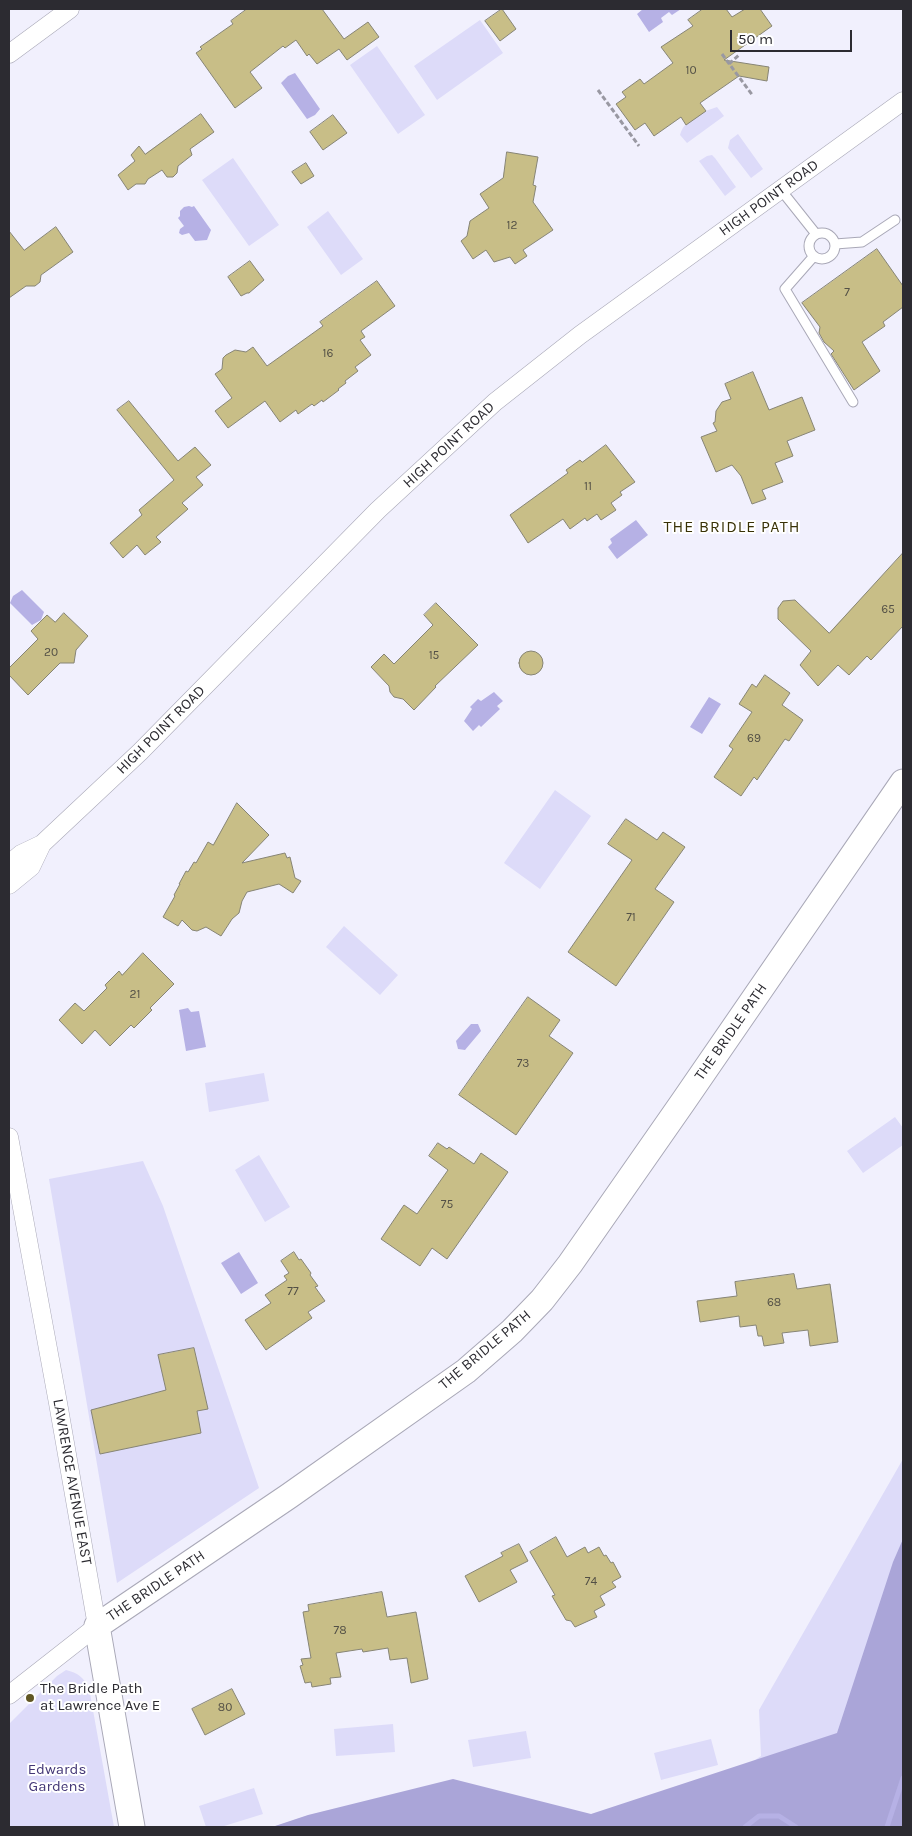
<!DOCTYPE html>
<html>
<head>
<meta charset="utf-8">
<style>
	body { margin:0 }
	#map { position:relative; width:912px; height:1836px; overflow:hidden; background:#f1f0fd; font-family:Karla,sans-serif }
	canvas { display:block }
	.frame { position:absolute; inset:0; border:10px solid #2c2b31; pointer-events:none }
	.scale { position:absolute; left:730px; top:30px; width:122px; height:22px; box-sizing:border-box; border:2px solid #2c2b31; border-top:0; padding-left:6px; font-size:15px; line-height:18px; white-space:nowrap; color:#2c2b31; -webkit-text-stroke:4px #fff; paint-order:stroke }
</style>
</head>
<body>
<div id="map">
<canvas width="912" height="1836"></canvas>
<div class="frame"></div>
<div class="scale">50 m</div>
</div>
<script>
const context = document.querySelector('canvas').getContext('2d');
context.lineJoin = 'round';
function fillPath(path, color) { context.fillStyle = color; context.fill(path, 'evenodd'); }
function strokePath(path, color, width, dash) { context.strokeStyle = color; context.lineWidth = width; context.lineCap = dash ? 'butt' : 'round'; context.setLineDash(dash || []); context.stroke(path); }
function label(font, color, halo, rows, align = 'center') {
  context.font = font + ' Karla,sans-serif'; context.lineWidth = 4; context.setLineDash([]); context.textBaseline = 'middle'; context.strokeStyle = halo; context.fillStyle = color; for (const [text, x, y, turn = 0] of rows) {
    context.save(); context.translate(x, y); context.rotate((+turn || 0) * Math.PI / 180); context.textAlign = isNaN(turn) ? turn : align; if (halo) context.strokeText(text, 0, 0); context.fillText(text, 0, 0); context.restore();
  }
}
const green = new Path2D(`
	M480,20L503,53L437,100L414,66Z
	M377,46L425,115L398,134L350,65Z
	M717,107L724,116L687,143L680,135C685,118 702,112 717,107Z
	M738,134L763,169L751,178L728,148L730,140Z
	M712,155L715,158L736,187L725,196L699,161L707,156Z
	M233,158L279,225L249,246L202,180Z
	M328,211L363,259L341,275L307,227Z
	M555,790L591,816L540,889L504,863Z
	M344,926L398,975L380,995L326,947Z
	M264,1073L269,1101L209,1112L205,1083Z
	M895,1117L903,1128V1145L863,1173L847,1151Z
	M259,1155L290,1207L265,1222L235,1170Z
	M143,1161L163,1206L259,1488L117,1583L49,1179Z
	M903,1459V1673L801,1822L655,1827L761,1756L759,1710Z
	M66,1670C78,1673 83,1677 89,1688L114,1827H9V1724L57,1676Z
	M393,1724L395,1752L336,1756L334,1729Z
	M526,1731L531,1758L473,1767L468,1740Z
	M711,1739L718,1765L661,1780L654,1753Z
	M254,1788L263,1814L221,1827H206L199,1806Z`);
const forest = new Path2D(`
	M903,1539V1827H272L308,1815L453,1779L591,1814L837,1733L893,1562Z`);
const water = new Path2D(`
	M643,9H681L672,15L669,12L661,18L663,22L649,32L637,14Z
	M295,73L320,109L315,115L307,119L281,83L288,76Z
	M189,206L192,207L194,206L211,230L207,240L195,241L189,233L182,235L179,233L180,229L184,226L178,218L180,216V211L184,207Z
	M636,520L648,535L617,559L608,547L612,543L610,539Z
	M22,590L44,612L41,620L32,625L10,603L13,596Z
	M494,692L503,701L497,706L500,709L481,727L479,725L473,731L464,721L472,709L470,707L478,699L481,701Z
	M709,697L721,704L702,734L690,727Z
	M188,1008L191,1012L199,1011L206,1047L186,1051L179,1010Z
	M471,1024H478L481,1031L465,1050L458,1049L456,1041Z
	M239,1252L258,1283L241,1294L221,1263Z`);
const stream = new Path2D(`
	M745,1827L759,1816H779L796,1827
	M887,1827L903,1778`);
const building = new Path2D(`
	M247,9H322L344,39L368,22L379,37L347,60L339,49L317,64L309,54L307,56L296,40L285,48L283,46L250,72L262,88L235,108L196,53L202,49L200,47L233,24L231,21Z
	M502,9L516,29L500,41L485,21Z
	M703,9H726L732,17L745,9H760L772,26L724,60L769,67L767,81L739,76L700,103L706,111L686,125L681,117L654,136L645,123L635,130L616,104L626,97L622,92L640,79L644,84L673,63L661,47L693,26L688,20Z
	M201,114L214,132L190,149L192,155L178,166L177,173L173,177H167L162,170L148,179L145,184H136L128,190L118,175L135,161L131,155L139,146L145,154Z
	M333,115L347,133L323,150L310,132Z
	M507,152L538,157L533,185L536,186L533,202L553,230L523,250L527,256L515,264L510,257L494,262L486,250L473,259L461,241L467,236L470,221L489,208L480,194L503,178Z
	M306,163L314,176L301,184L292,172Z
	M56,227L73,252L41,275L40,282L35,286H26L9,298V231L24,250Z
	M877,249L903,286V307L883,322L885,326L862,342L880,371L854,390L831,354L834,351L824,342L819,333L820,327L802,303Z
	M250,261L264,280L249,293H247L241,296L228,277Z
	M377,281L395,306L361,331L365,337L360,340L371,355L355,367L358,371L345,381L346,383L338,389L339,390L323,402L322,400L314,406L312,404L298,414L296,410L280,422L265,401L228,428L215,411L232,398L215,374L222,369L223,358L226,355L235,350L246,352L253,347L267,366L323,326L320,322Z
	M753,372L769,410L802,397L815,430L787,441L793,456L775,463L783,482L762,490L766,499L752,504L741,476L732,465L716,472L701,437L717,431L713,423L715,422L716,411L722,402L731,399L725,384Z
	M129,401L178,461L195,447L211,465L196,477L203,485L182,503L188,509L156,537L161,542L145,555L137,545L123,558L110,543L142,515L139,510L174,480L117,410Z
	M606,445L635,482L620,492L622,495L611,503L616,510L601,520L597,514L587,521L585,518L570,529L563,519L528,543L510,515L568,473L566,470L580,460L582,462Z
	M903,553V626L871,660L867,656L849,675L838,665L818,686L800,665L811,651L778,619V608L783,601L795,600L829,633Z
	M436,603L478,645L435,686L436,687L414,710L403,699L394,697L390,692L389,686L371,667L384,654L394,664L433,625L424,615Z
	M64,613L88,636L76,650L74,663H60L28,695L9,675V668L38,639L31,631L47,615L55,622Z
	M519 663a12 12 0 1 1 24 0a12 12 0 1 1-24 0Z
	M765,675L790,693L782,705L803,720L789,741L785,739L757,780L754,777L741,796L714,777L733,749L729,746L752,712L739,704L752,684L756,687Z
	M237,803L269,835L242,863L285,853L287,858L290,857L295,878L301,881L293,893L279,884L247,892L242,901L239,913L232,919L221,936L206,927L197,931L192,930L182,920L178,926L163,917L175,896L174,895L180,884H179L186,871L188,872L194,862L196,863L208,842L213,845Z
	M626,819L657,840L663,832L685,847L655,889L674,902L616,986L568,952L632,860L608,844Z
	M143,953L174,984L150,1008L152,1010L134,1028L131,1025L110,1046L95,1030L82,1044L59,1020L75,1003L84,1011L107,988L105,985L119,971L122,975Z
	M528,997L560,1020L549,1036L573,1053L516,1135L459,1095Z
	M438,1143L447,1149L449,1147L474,1164L481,1153L508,1172L447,1259L432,1248L420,1266L381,1239L404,1205L417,1214L448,1170L429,1156Z
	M294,1252L299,1260L301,1259L311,1273L310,1275L318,1286L315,1287L325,1301L308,1312L312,1318L266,1350L245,1320L271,1303L265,1295L287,1280L284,1276L289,1273L281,1261Z
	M794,1274L797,1289L830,1284L838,1342L810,1346L808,1330L782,1333L784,1343L764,1346L762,1336H758L756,1325L740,1327L739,1316L700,1322L697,1301L737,1296L735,1282Z
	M194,1348L208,1409L197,1411L201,1433L100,1454L91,1410L166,1390L158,1355Z
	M556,1537L567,1557L585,1547L588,1553L599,1547L604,1556L606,1555L611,1563L613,1562L621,1577L612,1582L616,1587L600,1596L605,1605L594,1611L597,1617L575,1627L571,1621L566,1620L552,1596L555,1595L530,1552Z
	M519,1544L528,1561L510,1570L517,1582L479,1602L465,1576L503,1556L501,1553Z
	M382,1592L387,1617L416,1612L428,1679L411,1683L407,1658L390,1660L388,1648L363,1652L362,1649L336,1653L341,1677L330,1678L331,1684L312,1687L311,1682L305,1683L300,1666L303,1665L301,1659L311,1658L303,1612L309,1611L308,1605Z
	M232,1689L245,1714L205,1735L192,1709Z`);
const path = new Path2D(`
	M722,54L753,96
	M729,64L739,55
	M598,90L639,146`);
const lane = new Path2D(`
	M781,190L816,234
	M809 246a13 13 0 1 1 26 0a13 13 0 1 1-26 0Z
	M835,244L862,242L895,220
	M814,256L785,289L853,402`);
const street = new Path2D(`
	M9,54L70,9
	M9,864L21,854L42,844L140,752L378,510L495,402L580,335L903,101
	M9,885L31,867L42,844
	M9,1137L58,1403L97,1626L9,1695`);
const secondary = new Path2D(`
	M132,1827L97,1626L289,1496L466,1371L512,1331L542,1300L570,1264L683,1102L903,782`);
const markers = [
	[30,1698,5,"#605623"]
];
const numberNames = [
	["10",691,71],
	["12",512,226],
	["7",847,293],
	["16",328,354],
	["11",588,487],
	["65",888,610],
	["20",51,653],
	["15",434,656],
	["69",754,739],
	["71",631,918],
	["21",135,995],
	["73",523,1064],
	["75",447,1205],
	["77",293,1292],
	["68",774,1303],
	["74",591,1582],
	["78",340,1631],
	["80",225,1708]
];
const streetNames = [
	["HIGH POINT ROAD",769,198,-36],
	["HIGH POINT ROAD",449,445,-43],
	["HIGH POINT ROAD",161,730,-45],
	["THE BRIDLE PATH",731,1032,-55],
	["THE BRIDLE PATH",485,1350,-40],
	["LAWRENCE AVENUE EAST",72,1482,80],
	["THE BRIDLE PATH",156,1586,-34]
];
const poiNames = [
	["The Bridle Path",40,1689],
	["at Lawrence Ave E",40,1706]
];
const parkNames = [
	["Edwards",57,1770],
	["Gardens",57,1787]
];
const neighbourhoodNames = [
	["THE BRIDLE PATH",732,527]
];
fillPath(green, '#dddbf9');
fillPath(forest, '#aaa5d8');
fillPath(water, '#b6b1e5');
strokePath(stream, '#b6b1e5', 5);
fillPath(building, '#c8be87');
strokePath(building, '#868475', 1);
strokePath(lane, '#a9a8b7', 11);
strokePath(street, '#a9a8b7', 19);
strokePath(secondary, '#a9a8b7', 27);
strokePath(path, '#9998a2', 3, [5, 2.5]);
strokePath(lane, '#fff', 9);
strokePath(street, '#fff', 18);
strokePath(secondary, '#fff', 25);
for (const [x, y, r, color] of markers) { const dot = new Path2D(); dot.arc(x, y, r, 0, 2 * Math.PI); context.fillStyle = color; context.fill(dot); strokePath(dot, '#fff', 2); }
label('12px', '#535046', null, numberNames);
label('15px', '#2c2b31', '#fff', streetNames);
label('15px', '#2c2b31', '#fff', poiNames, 'left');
label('15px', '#433776', '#fff', parkNames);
context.letterSpacing = '1px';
label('16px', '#393206', '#fff', neighbourhoodNames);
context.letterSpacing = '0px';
</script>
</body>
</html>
